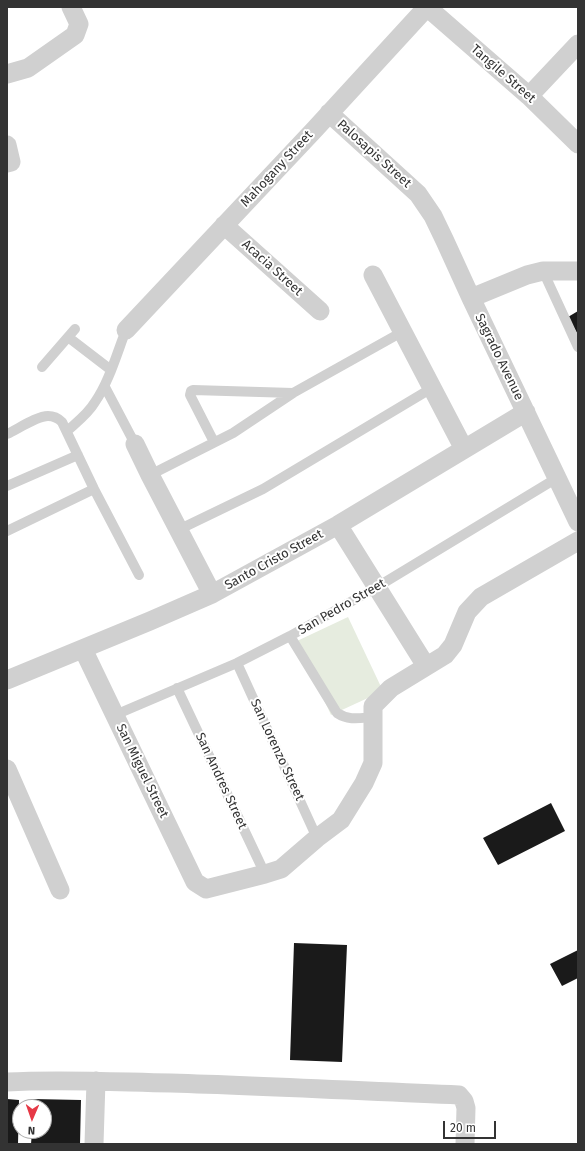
<!DOCTYPE html>
<html>
<head>
<meta charset="utf-8">
<style>
	body { margin:0 }
	#map { position:relative; width:585px; height:1151px; overflow:hidden; background:#fff; font-family:"Fira Sans",sans-serif }
	canvas { display:block }
	.frame { position:absolute; inset:0; border:8px solid #333; pointer-events:none }
	.north { position:absolute; left:12px; top:1099px; width:40px; height:40px; box-sizing:border-box; background:#fff; border:1px solid #adadad; border-radius:50%; rotate:182deg; font-size:11px; font-weight:700; line-height:16px; text-align:center; color:#333 }
	.north::after { content:''; display:block; margin:auto; width:14px; height:18px; background:#e63946; clip-path:polygon(50% 0,100% 100%,50% 72%,0 100%) }
	.scale { position:absolute; left:443px; top:1121px; width:53px; height:18px; box-sizing:border-box; border:2px solid #333; border-top:0; padding-left:5px; font-size:12px; line-height:14px; white-space:nowrap; color:#333; -webkit-text-stroke:3px #fff; paint-order:stroke }
</style>
</head>
<body>
<div id="map">
<canvas width="585" height="1151"></canvas>
<div class="frame"></div>
<div class="north">N</div>
<div class="scale">20 m</div>
</div>
<script>
const context = document.querySelector('canvas').getContext('2d');
context.lineJoin = 'round';
function fillPath(path, color) { context.fillStyle = color; context.fill(path, 'evenodd'); }
function strokePath(path, color, width, dash) { context.strokeStyle = color; context.lineWidth = width; context.lineCap = dash ? 'butt' : 'round'; context.setLineDash(dash || []); context.stroke(path); }
function label(font, color, halo, rows, align = 'center') {
  context.font = font + ' "Fira Sans",sans-serif'; context.lineWidth = 4; context.setLineDash([]); context.textBaseline = 'middle'; context.strokeStyle = halo; context.fillStyle = color; for (const [text, x, y, turn = 0] of rows) {
    context.save(); context.translate(x, y); context.rotate((+turn || 0) * Math.PI / 180); context.textAlign = isNaN(turn) ? turn : align; if (halo) context.strokeText(text, 0, 0); context.fillText(text, 0, 0); context.restore();
  }
}
const green = new Path2D(`
	M348,617L383,691L331,715L297,641Z`);
const building = new Path2D(`
	M578,311V335L568,317Z
	M551,803L565,831L498,865L483,838Z
	M294,943L347,945L342,1062L290,1060Z
	M578,950V978L562,986L550,964Z
	M7,1099L19,1100L18,1144H7Z
	M33,1099L81,1100L80,1144H31L32,1131H44V1107H33Z`);
const lane = new Path2D(`
	M543,271L578,347
	M68,337L111,370
	M42,367L75,329
	M105,387L135,444
	M67,431C77,422 88,414 95,402C109,382 117,353 126,330
	M7,434C18,429 37,416 48,416C54,416 58,418 62,422L94,489L139,575
	M214,442L190,395L191,391L193,390L293,393
	M150,475L233,433L293,393L402,332
	M7,486L78,455
	M178,530L263,489L432,388
	M7,531L94,489
	M290,636L337,713C349,721 360,718 373,717
	M237,663L317,838
	M177,688L265,874
	M115,715L237,663L290,636L377,587L557,478`);
const street = new Path2D(`
	M427,7L529,96L578,144
	M7,74L28,68L75,35L79,24L71,7
	M529,96L578,44
	M329,113L418,194L433,216L445,241L471,298L578,522
	M7,145L11,162L7,163
	M224,225L320,311
	M373,275L464,449
	M471,298L527,275L543,271H578
	M126,330L315,129L427,7
	M135,444L150,475L212,594
	M338,525L426,666
	M83,649L195,882L206,889L265,874L281,869L317,838L341,820L364,783L373,763V706L391,688L445,655L453,645L467,612L481,597L578,541
	M7,680L150,621L212,594L338,525L526,412
	M7,769L60,890
	M7,1082C61,1079 116,1082 171,1083C267,1086 363,1091 459,1095L464,1101L466,1108L465,1144
	M94,1144L96,1081`);
const streetNames = [
	["Tangile Street",503,74,41],
	["Palosapis Street",374,154,42],
	["Mahogany Street",277,169,-47],
	["Acacia Street",272,268,42],
	["Sagrado Avenue",499,357,64],
	["Santo Cristo Street",274,560,-29],
	["San Pedro Street",342,607,-30],
	["San Lorenzo Street",277,750,65],
	["San Miguel Street",142,771,64],
	["San Andres Street",221,781,65]
];
fillPath(green, '#e6ecdf');
fillPath(building, '#1a1a1a');
strokePath(lane, '#d0d0d0', 10);
strokePath(street, '#d0d0d0', 19);
label('13px', '#333', '#fff', streetNames);
</script>
</body>
</html>
